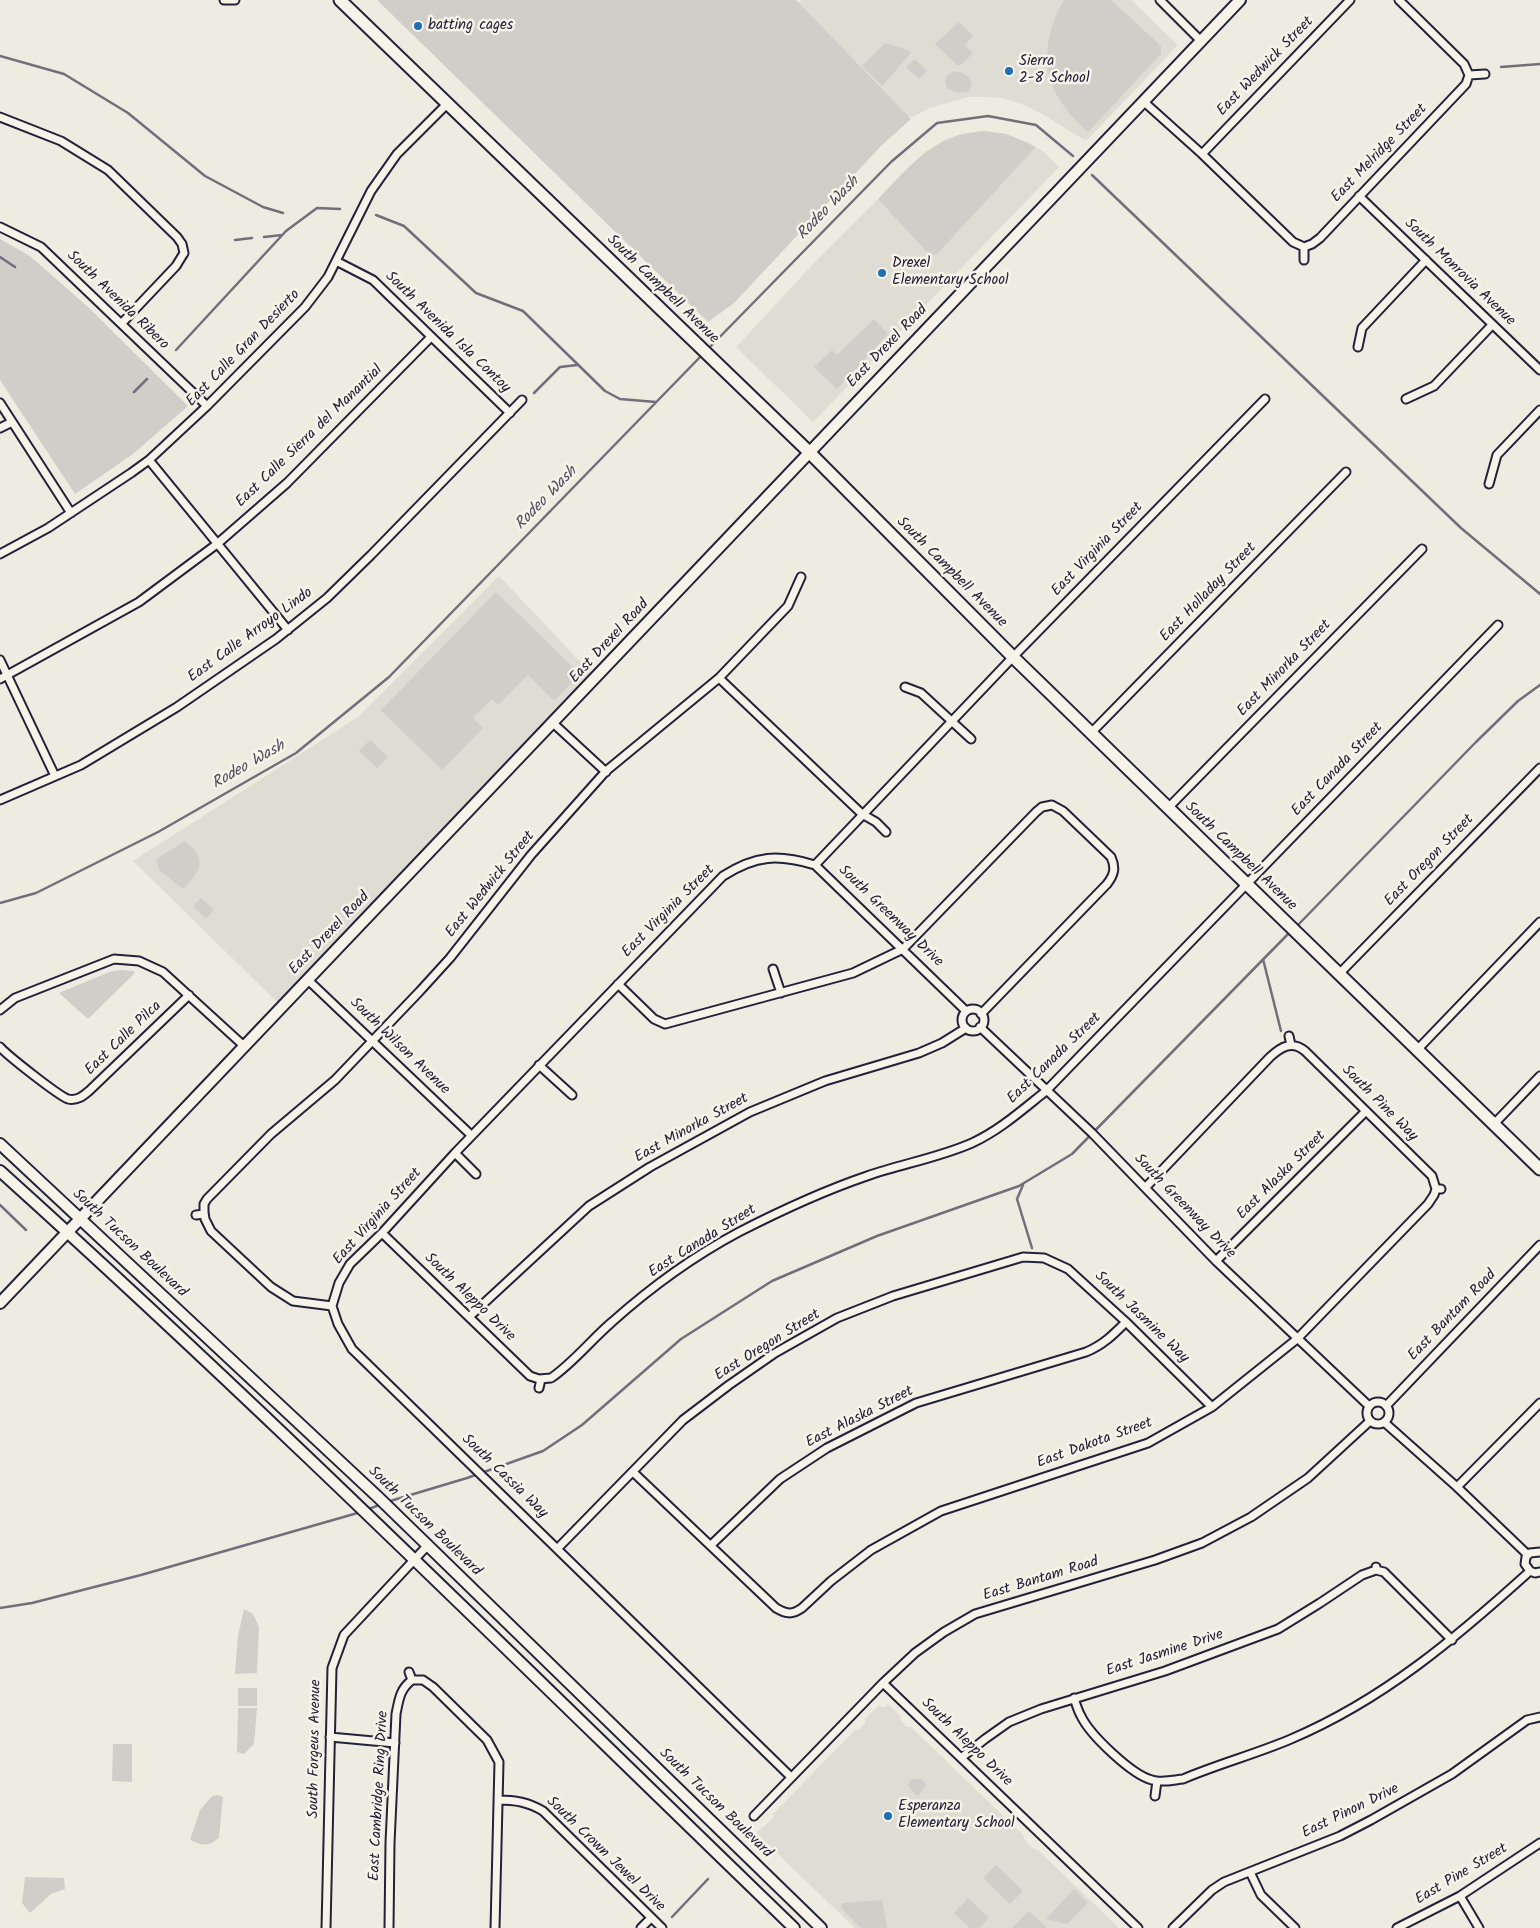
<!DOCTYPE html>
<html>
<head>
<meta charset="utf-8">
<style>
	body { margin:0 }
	canvas { display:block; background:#eeebe1 }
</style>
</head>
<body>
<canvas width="1540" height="1928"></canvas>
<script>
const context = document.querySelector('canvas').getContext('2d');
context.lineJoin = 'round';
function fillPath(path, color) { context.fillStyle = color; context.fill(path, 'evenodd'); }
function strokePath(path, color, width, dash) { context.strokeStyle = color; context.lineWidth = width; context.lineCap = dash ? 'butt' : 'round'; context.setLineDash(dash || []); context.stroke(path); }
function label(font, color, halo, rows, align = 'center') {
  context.font = font + ' Kalam,sans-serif'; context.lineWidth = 5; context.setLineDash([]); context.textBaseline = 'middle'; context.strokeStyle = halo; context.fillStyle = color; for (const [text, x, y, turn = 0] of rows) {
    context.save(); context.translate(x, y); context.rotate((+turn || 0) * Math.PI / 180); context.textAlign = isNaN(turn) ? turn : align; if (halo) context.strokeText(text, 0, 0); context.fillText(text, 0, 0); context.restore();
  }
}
const built = new Path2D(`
	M801,0H1131L1178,45L1086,141L1039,112L1019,103L1001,98L984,97H968L930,108L913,117L908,116L798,3Z
	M984,131L1006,134L1027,142L1044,152L1059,167L813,422L736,347L816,261L925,152L944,140L960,134Z
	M499,576L593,675L278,1003L133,861L358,717Z
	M888,1704L901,1717V1720L904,1724L907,1727H911L1023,1835L1024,1839L1032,1848L1038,1850L1119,1928H855L756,1833L769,1822L773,1818V1814L855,1730H858L865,1723V1719L879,1705L881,1707H885Z`);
const green = new Path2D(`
	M377,0H796L911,119L882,145L734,303L708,322Z
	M1064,0H1111L1161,46V54L1088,132C1043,93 1035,52 1064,0Z
	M959,22L973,36L965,45L973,53L961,65H957L935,44Z
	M885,43L911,51V53L882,86L862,66Z
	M915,59L927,71L919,79L906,67Z
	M953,72C963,71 969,76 972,85L968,92L957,93L947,88L945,80L948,75Z
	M984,131L1006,134L1036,147L936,255H930L878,199C910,166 934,134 984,131Z
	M0,239L30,256L89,308L188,406L133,454L75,494L0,380Z
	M874,319L888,334L837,389L814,367L832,350L837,355Z
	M496,592L580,674L554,701L528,675L498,705L492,699L473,718L483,728L442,770L384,713L380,711Z
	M370,740L388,757L377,768L359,751Z
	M185,841C208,859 201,871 183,889L159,870L156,859Z
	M201,898L214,910L206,919L193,906Z
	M121,970L134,971V974L88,1019L59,993L109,972Z
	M244,1609L253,1614L259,1627L257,1673L235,1674L238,1636Z
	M238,1688H257V1706H238Z
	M238,1708H257L254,1744L244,1754L237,1752Z
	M113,1744H132V1782L112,1781Z
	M912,1779H921L927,1785L918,1796L907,1785Z
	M217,1795L223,1797L219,1837C209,1848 202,1845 190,1840L200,1810L212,1796Z
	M996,1865L1023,1891L1010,1904L983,1878Z
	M25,1877L64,1878L65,1889L51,1894L30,1913L22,1903Z
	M1074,1889L1088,1903L1067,1924L1046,1919Z
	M968,1898L989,1918L979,1928H970L954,1913Z
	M882,1900L887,1928H861L841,1908L842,1903Z
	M1029,1911L1047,1928H1012Z`);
const stream = new Path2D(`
	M0,56L64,74L128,113L205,176L263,207L283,213
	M1501,67L1540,64
	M1092,175L1461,528L1540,594
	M376,215L404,226L476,293L523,311L605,391L620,399L656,402
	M264,237L282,235
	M235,240L252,238
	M0,257L15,267
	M176,350L286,231L317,208L340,209
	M707,350L891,162L937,123L988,116L1036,125L1073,156
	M134,392L147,379
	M534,393L560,367L577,365
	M0,903L36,893L158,832L296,753L389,677L703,354
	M1295,928L1476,742L1518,701L1540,685
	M1263,959L1281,1031
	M1023,1185L1017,1199L1032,1248
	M0,1205L26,1230
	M387,1502L467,1478L543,1451L582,1425L681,1339L772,1281L877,1236L1019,1186L1072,1154L1291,931
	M366,1510L382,1504
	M0,1608L32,1603L141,1575L361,1512
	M672,1917L708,1879`);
const street = new Path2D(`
	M224,0H235
	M1160,0L1201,41
	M1399,0L1464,64L1469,75
	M1469,75L1485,74
	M1143,101L1202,154L1293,242L1304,247
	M0,117L61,141L108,170L177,237L182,244L184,253
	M1202,154L1350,0
	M1359,196L1540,370
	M0,227L41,247L207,406
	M1304,247L1312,244L1320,238L1466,84L1469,75
	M1304,260V247
	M336,261L373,280L510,413
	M122,323L176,266L184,253
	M1358,347L1362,328L1426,260
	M1406,399L1434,386L1492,325
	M0,403L71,513
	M0,428L12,422
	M149,460L288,630
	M1489,484L1497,455L1540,410
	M0,554L48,528L131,473L149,460L207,406L305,307L328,277L371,191L397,154L447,104
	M0,660L55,776
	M719,678L862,814L876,822L886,832
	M0,679L139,602L217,544L287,483L431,337
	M905,687L921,693L971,739
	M553,723L606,772
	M1091,733L1346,472
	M0,800L81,765L177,707L276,639L327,598L371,555L522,400
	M1168,808L1422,549
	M815,865L1013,657L1265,399
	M773,969L781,993
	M1339,974L1540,768
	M307,979L471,1135
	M618,984L654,1019L665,1024L853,973L903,949L1036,812L1042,807L1052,805L1063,811L1111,857C1116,868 1114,875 1107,884L981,1014
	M962 1020a11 11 0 1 1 22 0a11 11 0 1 1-22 0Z
	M0,1010L15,998L114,959L139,961L163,972L244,1046
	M980,1027L1092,1133L1216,1261L1369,1406
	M1289,1036L1291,1045
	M0,1047C8,1056 59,1096 68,1099C77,1101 83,1096 89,1091L189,995
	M1417,1050L1540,922
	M539,1065L572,1095
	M1494,1124L1540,1076
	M455,1153L476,1174
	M1146,1187L1270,1057C1281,1047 1292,1040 1305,1051L1432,1176L1436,1189H1441
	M196,1215L204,1214
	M382,1233L530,1376L539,1379L551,1378C572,1364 592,1339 612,1322C650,1288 694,1256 739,1232C780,1211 823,1191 867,1176C901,1164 938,1158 972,1143C1000,1130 1022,1110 1046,1091L1498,625
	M1216,1261L1366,1111
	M332,1306L339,1283L350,1264L382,1233L455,1153L723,876C756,855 778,854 815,865L966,1011
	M469,1317L589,1206L650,1167L750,1112L825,1081L919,1053L942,1043L966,1028
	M539,1388L541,1379
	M1367 1413a11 11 0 1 1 22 0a11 11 0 1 1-22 0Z
	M1386,1406L1540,1245
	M1384,1422L1457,1487L1528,1555
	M633,1472L776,1608C786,1614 792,1615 802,1608L831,1581L871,1550L941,1511L1148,1443L1212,1407L1297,1339L1428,1204L1434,1195L1436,1189
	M1457,1487L1540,1403
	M711,1545L780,1479L827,1448L916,1403L1086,1352C1103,1345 1113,1335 1126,1322
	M558,1548L683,1420L729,1385L775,1353L837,1318L893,1296L1023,1257L1044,1258L1068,1269L1126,1322L1212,1407
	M1540,1552L1530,1553L1526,1557L1525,1564L1530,1571L1535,1573L1540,1572
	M1376,1567V1570L1384,1572L1452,1640
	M412,1680H423L433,1687L487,1740L499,1762L495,1928
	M883,1683L1138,1928
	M1074,1698C1076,1704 1078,1711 1081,1716C1090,1735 1132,1775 1152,1780C1162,1783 1173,1780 1183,1779C1218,1764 1256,1754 1291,1739C1383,1700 1456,1638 1530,1571
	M330,1737L395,1743
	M961,1758L985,1739L1009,1722L1041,1709L1165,1671L1278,1629L1320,1603L1362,1575L1376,1570
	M791,1777L352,1349L338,1324L332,1306L293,1301L271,1287L211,1231L205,1219L204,1212V1204L207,1199L271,1134L335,1080L420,991L450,958L531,855L606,771L719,678L788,606L801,577
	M1155,1796L1157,1781
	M498,1800C515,1800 528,1802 543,1811L662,1928
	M754,1816L883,1683L915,1653L944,1632L975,1614L1155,1560L1202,1543L1251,1517L1308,1478L1370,1421
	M1250,1872L1261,1895L1295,1928
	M1460,1896L1479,1928
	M326,1928L332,1668L344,1635L428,1545
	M389,1928L390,1843L396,1714C399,1699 400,1689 412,1680L409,1672
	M641,1928L651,1918
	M1173,1928L1212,1890L1224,1882L1340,1836L1371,1820L1452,1774L1527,1720L1540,1717
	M1397,1928L1460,1896L1540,1843`);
const secondary = new Path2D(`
	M0,1144L379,1498L821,1928
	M0,1171C272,1416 531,1674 794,1928
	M0,1303L1240,0`);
const primary = new Path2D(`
	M340,0L809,452L1013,657L1540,1169`);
const markers = [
	[418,26,5,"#1f6fb2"],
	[1009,71,5,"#1f6fb2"],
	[882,273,5,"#1f6fb2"],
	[888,1816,5,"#1f6fb2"]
];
const poiNames = [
	["batting cages",428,26],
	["Sierra",1019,62],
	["2-8 School",1019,79],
	["Drexel",892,264],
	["Elementary School",892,281],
	["Esperanza",898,1807],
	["Elementary School",898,1824]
];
const streetNames = [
	["East Wedwick Street",1266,67,-46],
	["East Melridge Street",1380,154,-46],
	["South Monrovia Avenue",1459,273,44],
	["South Campbell Avenue",662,290,44],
	["South Avenida Ribero",117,301,44],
	["South Avenida Isla Contoy",447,333,44],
	["East Drexel Road",888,347,-46],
	["East Calle Gran Desierto",244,349,-46],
	["East Calle Sierra del Manantial",310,437,-44],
	["East Virginia Street",1098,550,-46],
	["South Campbell Avenue",951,573,45],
	["East Holladay Street",1209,593,-46],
	["East Calle Arroyo Lindo",251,636,-36],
	["East Drexel Road",610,642,-47],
	["East Minorka Street",1285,669,-46],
	["East Canada Street",1338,770,-46],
	["South Campbell Avenue",1240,857,44],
	["East Oregon Street",1430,861,-46],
	["East Wedwick Street",491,885,-51],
	["East Virginia Street",669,912,-45],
	["South Greenway Drive",890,917,44],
	["East Drexel Road",330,934,-46],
	["East Calle Pilca",124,1039,-44],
	["South Wilson Avenue",399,1047,44],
	["East Canada Street",1055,1059,-44],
	["South Pine Way",1379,1104,45],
	["East Minorka Street",692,1129,-29],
	["East Alaska Street",1282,1176,-45],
	["South Greenway Drive",1184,1207,46],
	["East Virginia Street",378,1217,-48],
	["East Canada Street",703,1242,-32],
	["South Tucson Boulevard",129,1244,43],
	["South Aleppo Drive",469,1298,44],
	["East Bantam Road",1453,1316,-46],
	["South Jasmine Way",1141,1318,44],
	["East Oregon Street",768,1346,-32],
	["East Alaska Street",860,1418,-27],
	["East Dakota Street",1095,1444,-20],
	["South Cassia Way",504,1477,44],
	["South Tucson Boulevard",424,1522,44],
	["East Bantam Road",1041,1580,-17],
	["East Jasmine Drive",1165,1654,-18],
	["South Aleppo Drive",966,1743,44],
	["South Forgeus Avenue",316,1749,-89],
	["East Cambridge Ring Drive",380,1796,-87],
	["South Tucson Boulevard",715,1804,44],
	["East Pinon Drive",1351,1812,-26],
	["South Crown Jewel Drive",605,1855,44],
	["East Pine Street",1462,1875,-31]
];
const waterNames = [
	["Rodeo Wash",829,209,-46],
	["Rodeo Wash",547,499,-46],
	["Rodeo Wash",249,766,-30]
];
fillPath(built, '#dfdcd4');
fillPath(green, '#d1cdc9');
strokePath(stream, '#716f7b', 2.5);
strokePath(street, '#22223b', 11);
strokePath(secondary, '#22223b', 14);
strokePath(primary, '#22223b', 15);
strokePath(street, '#f7f3e8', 7);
strokePath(secondary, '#f7f3e8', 10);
strokePath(primary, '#f7f3e8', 11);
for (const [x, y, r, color] of markers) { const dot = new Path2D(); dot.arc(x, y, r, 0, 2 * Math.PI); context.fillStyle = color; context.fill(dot); strokePath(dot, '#f7f3e8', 2); }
label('15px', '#22223b', '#f7f3e8', poiNames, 'left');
label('15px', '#22223b', '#f7f3e8', streetNames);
label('italic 16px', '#504f60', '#f7f3e8', waterNames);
</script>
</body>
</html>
